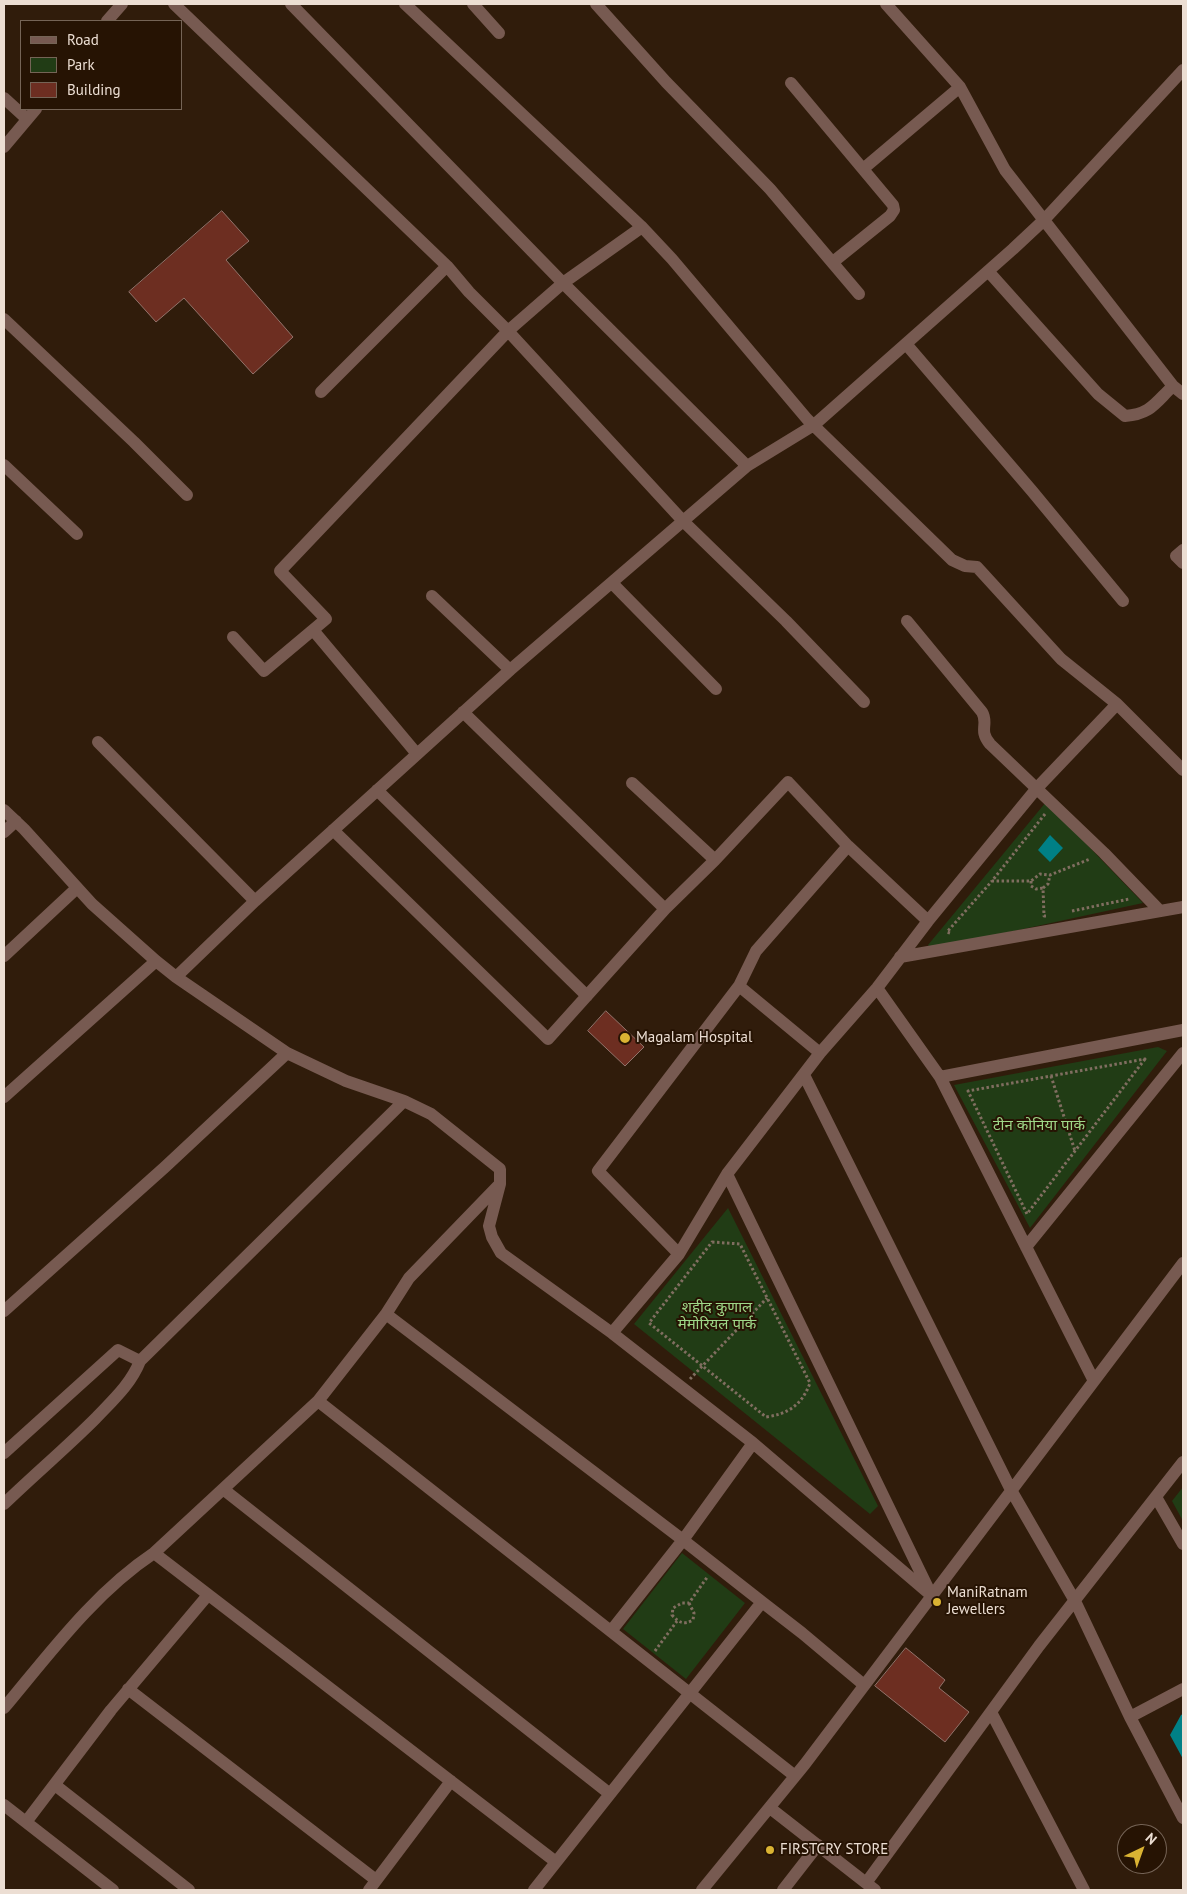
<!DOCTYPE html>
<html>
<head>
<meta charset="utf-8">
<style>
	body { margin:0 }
	#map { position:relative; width:1187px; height:1894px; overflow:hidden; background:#301c0b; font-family:"PT Sans",sans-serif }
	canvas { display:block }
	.frame { position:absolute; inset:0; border:5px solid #ecded3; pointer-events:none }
	.legend { position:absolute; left:20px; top:20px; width:162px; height:90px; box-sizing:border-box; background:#261303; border:1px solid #756456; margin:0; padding:6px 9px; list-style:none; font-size:15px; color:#ecded3 }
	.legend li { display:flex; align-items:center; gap:10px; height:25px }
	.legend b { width:25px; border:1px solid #756456 }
	.north { position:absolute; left:1117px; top:1824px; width:50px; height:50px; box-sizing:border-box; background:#261303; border:1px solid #756456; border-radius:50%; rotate:42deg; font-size:14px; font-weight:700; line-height:20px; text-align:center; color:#ecded3 }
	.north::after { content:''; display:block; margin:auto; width:18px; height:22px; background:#dab333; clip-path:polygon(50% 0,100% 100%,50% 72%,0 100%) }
</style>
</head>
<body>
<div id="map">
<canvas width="1187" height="1894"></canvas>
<div class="frame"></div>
<ul class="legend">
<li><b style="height:6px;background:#775a51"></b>Road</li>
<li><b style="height:14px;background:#213c15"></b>Park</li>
<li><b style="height:14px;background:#6d2e21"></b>Building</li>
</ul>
<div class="north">N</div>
</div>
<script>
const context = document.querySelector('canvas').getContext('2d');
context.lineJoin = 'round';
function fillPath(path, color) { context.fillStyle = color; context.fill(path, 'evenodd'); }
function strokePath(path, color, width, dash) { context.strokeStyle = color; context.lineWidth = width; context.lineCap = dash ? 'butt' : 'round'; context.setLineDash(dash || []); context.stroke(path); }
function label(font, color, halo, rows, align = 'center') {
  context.font = font + ' "PT Sans","Noto Sans Devanagari",sans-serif'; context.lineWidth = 4; context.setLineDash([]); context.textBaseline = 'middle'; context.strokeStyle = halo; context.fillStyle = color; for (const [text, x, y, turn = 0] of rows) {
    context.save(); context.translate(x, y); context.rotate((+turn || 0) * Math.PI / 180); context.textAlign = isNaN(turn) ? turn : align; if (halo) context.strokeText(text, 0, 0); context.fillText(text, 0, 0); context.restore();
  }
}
const green = new Path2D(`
	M1046,802L1143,903L931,949L928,945Z
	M1158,1047L1167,1051L1030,1228L954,1085Z
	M728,1208L878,1506L870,1514L634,1324Z
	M1183,1487V1521L1172,1501Z
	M682,1553L745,1603L686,1679L623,1629Z`);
const water = new Path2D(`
	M1050,835L1063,848L1050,862L1038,850Z
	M1183,1714V1759L1170,1735L1181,1715Z`);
const building = new Path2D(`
	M222,211L249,241L226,260L293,337L253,374L184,298L156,322L129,292Z
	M606,1011L644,1047L625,1066L588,1031Z
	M906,1648L945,1680L939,1688L969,1712L945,1742L875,1686Z`);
const path = new Path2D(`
	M1045,814L992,881H1031L1040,874L1050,875L1090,859
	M1031,881V886L1036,889L1043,888
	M1072,911L1129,899
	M1046,916H1044L1043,888L1048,884L1050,875
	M950,933L947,932L992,881
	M1145,1059L1027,1214L968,1091Z
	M1051,1076L1075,1151
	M712,1242L740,1244L810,1383C802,1405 788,1414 766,1417L649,1323Z
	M690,1379L767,1298
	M689,1603L694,1613L693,1620C684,1625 679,1623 672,1615L673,1608L682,1603H689L708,1576
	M655,1651L677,1621`);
const minor = new Path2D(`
	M174,4L447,266L469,292L508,331L683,521L786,621L864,702
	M291,4L563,283L747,466
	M405,4L642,227L672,259L807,419L952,560L965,566L977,567L1061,659L1117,704L1183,770
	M473,4L499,33
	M596,4L666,82L770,189L859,294
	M886,4L960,87L1005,170L1173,386L1183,394
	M107,21L122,4
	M791,83L893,205L894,210L890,216L833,262
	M4,98L27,119
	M4,147L36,109
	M863,169L960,87
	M988,271L1098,394L1125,416C1151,414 1155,403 1173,386
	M4,319L134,442L187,495
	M906,344L1032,491L1123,601
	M321,392L447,266
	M4,465L77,534
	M1183,550L1176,556L1183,563
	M612,583L716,689
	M432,596L510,670
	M907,621L982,712C989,724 978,730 990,744L1104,853L1160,911
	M313,630L417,754
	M233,637L264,671L326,619L280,571L508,331L563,283L642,227
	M463,712L665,909L715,860L788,782L848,846L928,921
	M98,742L255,901
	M632,783L715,860
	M377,790L587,996
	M4,810L24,829L92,904L156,961L176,977L287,1053L346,1081L404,1101L431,1114L500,1169V1184L489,1226L492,1237L501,1253L612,1333L753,1443L932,1596
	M333,830L548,1039L665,909
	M4,832L16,821
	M4,956L77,888
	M900,957L1183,907
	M176,977L255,901L510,670L747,466L814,425L1013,249L1044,220L1183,70
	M739,986L756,951L848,846
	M877,988L940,1077L1183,1030
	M804,1075L1011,1490L1075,1601L1130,1717L1183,1818
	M940,1077L1094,1381
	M4,1097L156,961
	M727,1174L929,1590
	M1026,1247L1183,1053
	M679,1254L598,1171L739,986L820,1053
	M4,1311L165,1167L287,1053
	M386,1314L409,1278L498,1186
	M612,1333L679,1254L727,1174L820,1053L877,988L928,921L1037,788L1117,704
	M318,1401L795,1776
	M4,1453L118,1350L140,1361L404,1101
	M223,1489L610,1794
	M1156,1497L1183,1544
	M4,1504C34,1475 66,1448 96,1418C113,1400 131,1384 140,1361
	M154,1553L556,1862
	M762,1602L802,1633L864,1685
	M611,1631L683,1540L753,1443
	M128,1689L376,1880
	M4,1708C50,1653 94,1593 154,1553L318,1401L386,1314L683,1540L762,1602L534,1890
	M991,1712L1084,1890
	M1130,1717L1183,1689
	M55,1785L189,1890
	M4,1805L113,1890
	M770,1808L875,1890
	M26,1822L111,1710L208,1595
	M866,1883L1039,1646L1183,1462
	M369,1890L451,1781
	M702,1890L805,1764L1183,1263
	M783,1890L818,1845`);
const markers = [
	[625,1038,6,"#dab333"],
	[937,1602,5,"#dab333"],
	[770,1850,5,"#dab333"]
];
const poiNames = [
	["Magalam Hospital",636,1038],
	["ManiRatnam",947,1593],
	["Jewellers",947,1610],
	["FIRSTCRY STORE",780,1850]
];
const parkNames = [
	["टीन कोनिया पार्क",1039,1126],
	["शहीद कुणाल",717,1308],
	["मेमोरियल पार्क",717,1325]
];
fillPath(green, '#213c15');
fillPath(water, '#008086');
fillPath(building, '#6d2e21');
strokePath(building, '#93736b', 1);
strokePath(path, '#806e60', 3, [2.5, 2.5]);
strokePath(minor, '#775a51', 12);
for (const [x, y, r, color] of markers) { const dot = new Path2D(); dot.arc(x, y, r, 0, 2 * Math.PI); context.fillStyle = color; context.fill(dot); strokePath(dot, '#261303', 2); }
label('15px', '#ecded3', '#261303', poiNames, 'left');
label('15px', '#9fd888', '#261303', parkNames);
</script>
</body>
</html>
